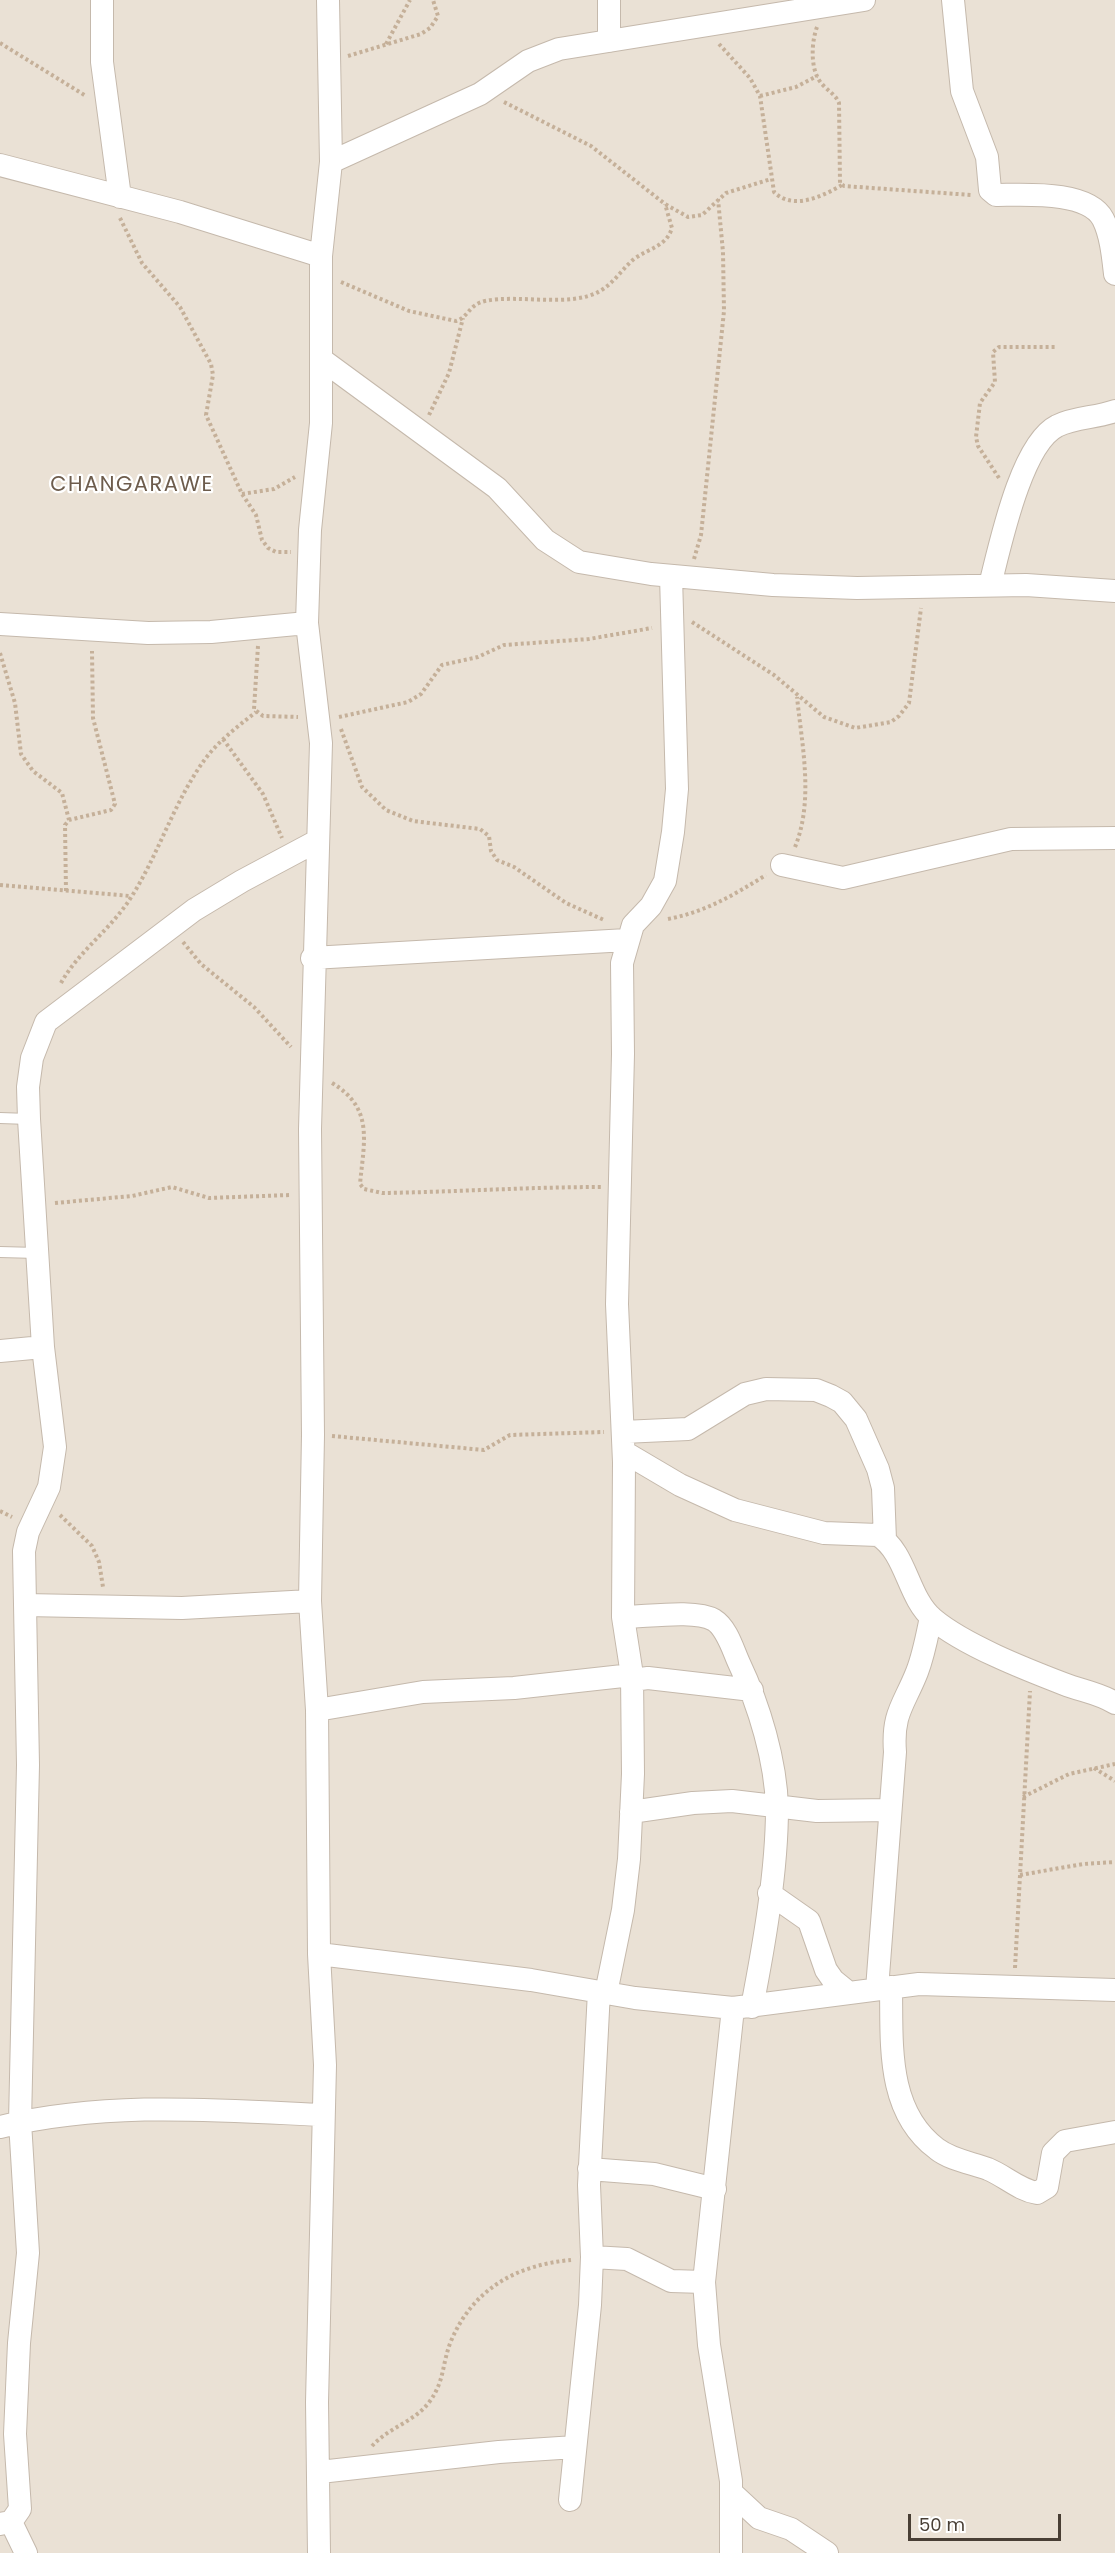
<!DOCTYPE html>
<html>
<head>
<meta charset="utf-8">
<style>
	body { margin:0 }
	#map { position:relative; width:1115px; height:2553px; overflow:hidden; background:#f5efe7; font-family:Poppins,sans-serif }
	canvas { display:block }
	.scale { position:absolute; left:908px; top:2514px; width:153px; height:27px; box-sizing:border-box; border:3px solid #493f35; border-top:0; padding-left:8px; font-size:18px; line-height:21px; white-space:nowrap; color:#493f35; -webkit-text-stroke:4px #fff; paint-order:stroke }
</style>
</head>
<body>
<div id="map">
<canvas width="1115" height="2553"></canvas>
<div class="scale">50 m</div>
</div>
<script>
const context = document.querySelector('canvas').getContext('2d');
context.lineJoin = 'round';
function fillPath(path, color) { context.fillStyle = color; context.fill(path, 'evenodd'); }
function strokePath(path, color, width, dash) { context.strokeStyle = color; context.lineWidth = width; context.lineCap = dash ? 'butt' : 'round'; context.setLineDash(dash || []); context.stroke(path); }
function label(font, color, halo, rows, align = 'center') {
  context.font = font + ' Poppins,sans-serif'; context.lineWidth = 4.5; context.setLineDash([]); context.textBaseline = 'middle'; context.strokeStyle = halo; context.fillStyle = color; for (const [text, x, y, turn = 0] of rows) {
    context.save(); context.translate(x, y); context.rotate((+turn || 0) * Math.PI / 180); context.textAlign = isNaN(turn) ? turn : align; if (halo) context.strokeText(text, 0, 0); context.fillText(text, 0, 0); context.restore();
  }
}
const residential = new Path2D(`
	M0,0H1115V2553H0Z`);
const path = new Path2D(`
	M817,27C811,43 810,71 822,84C828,91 836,95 839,103L840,183L844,186L971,195
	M0,43L86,96
	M386,44L410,0
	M719,44L750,78L760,96L774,192C793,211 823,196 842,185
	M348,56L421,34L430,28L438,16L433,0
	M760,96L796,87L817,76
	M504,102L591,146L665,204L688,217L702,215L726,193L771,179
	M120,218L142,263L180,307L211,364L213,375L206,415L242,494L256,515L262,540L268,548L276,552H291
	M341,282L409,311L456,321C469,317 468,305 485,301C519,294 571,308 600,291C614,283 622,269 634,259C649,248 666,247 672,228L665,204
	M429,415L449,373L463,318
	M999,478L978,446L976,437L980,403L995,382L993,352L999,347H1056
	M242,494L274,489L295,477
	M694,559L701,535L724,311L723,252L718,199
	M692,622L774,675L824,717L855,728L891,722L899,716L909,703L921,608
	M258,646L254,709L263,716L298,717
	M0,653L15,703L21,754L33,771L62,793L69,820
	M339,717L408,702L421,694L442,665L478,657L504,645L589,639L652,628
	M341,729L362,787L386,810L413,821L480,829L489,836L491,851L497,860L514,867L566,903L604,920
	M223,739L263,794L282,838
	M795,847C814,800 802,746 797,697
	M0,885L130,896
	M66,891L65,825L69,820L111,810L115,804L93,718L92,651
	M668,919C705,912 734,895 766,875
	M183,942L201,964L254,1007L291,1047
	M61,983C78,952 109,931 130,899C158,856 173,804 203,762C217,742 237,727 256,712
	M332,1083C374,1108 364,1141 360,1184L364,1189L382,1193C455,1192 528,1187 601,1187
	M55,1203L132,1196L172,1187L209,1198L290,1195
	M332,1436L484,1450L510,1435L604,1432
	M0,1511L12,1517
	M60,1515L92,1546L99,1562L103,1587
	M1094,1768L1115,1781
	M1023,1797L1069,1774L1115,1764
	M1020,1875L1083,1864L1115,1862
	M1015,1968L1030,1691
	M372,2446C389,2427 415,2422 430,2401C445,2380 442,2363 451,2341C473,2289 516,2265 571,2260`);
const lane = new Path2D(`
	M0,1118L29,1119
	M0,1252L37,1253`);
const street = new Path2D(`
	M102,0V62L120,197
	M609,0V41
	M953,0L962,91L987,157L990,190L996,195C1023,195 1088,190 1103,219C1111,235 1113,256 1115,274
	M331,162L480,94L528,61L559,49L864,0
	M0,165L180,212L321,256
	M321,359L497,488L545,540L579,562L651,574L773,585L857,588L1026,585L1115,591
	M990,585C1000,546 1021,444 1057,426C1074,417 1096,418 1115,411
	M0,624L148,633L211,632L307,623
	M782,865L843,878L1011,839L1115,838
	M312,958L627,940
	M0,1351L43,1347
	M623,1432L688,1429L745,1394L766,1389L816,1390L831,1396L842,1402L856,1419L878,1469L883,1488L885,1540
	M624,1452L680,1485L735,1510L824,1533L878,1535C907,1553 907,1597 933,1619C964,1645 1025,1669 1064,1684C1082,1691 1099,1693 1115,1703
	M25,1605L182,1608L310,1601
	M623,1617C646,1617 695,1609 714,1620C727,1628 733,1650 739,1663C759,1705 776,1761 777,1808C777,1871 764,1945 752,2007
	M632,1680L648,1678L752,1690
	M317,1710L423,1692L514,1688L632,1675
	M631,1812L693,1803L732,1801L817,1811L890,1810
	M769,1893L809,1921L826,1970L833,1980L849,1993
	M319,1954L531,1980L635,1998L733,2008L919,1984L1115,1990
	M891,1987C892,2044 886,2111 937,2149C951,2160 972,2163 988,2169C1005,2176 1019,2190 1037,2193L1047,2187L1053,2153L1065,2141L1115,2132
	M877,1989L895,1752C892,1713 904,1705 917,1672C924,1654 927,1636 931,1617
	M606,1993L623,1910L629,1859L633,1774L632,1675L623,1617L624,1462L617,1304L623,1054L622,963L633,925L651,906L665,881L673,832L677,789L671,576
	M0,2127C106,2101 215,2110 323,2115
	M589,2169L654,2174L715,2189
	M592,2257L627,2259L671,2281L704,2282
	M320,2472L499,2452L575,2447
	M731,2492L759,2518L791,2529L827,2553
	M570,2500L590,2305L592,2257L589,2185L599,1991
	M11,2522L26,2553
	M0,2524L11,2522L20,2509L15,2434L19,2343L28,2253L20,2122L28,1765L24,1551L28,1532L49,1487L55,1447L43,1347L29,1119L28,1087L32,1058L46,1022L194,910L242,881L317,841
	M319,2553L317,2402L325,2065L319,1954L317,1710L310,1601L313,1435L310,1129L321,743L307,623L310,530L321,423V256L331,162L328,0
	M731,2553V2481L709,2345L704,2282L733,2008`);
const quarterNames = [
	["CHANGARAWE",132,486]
];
fillPath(residential, '#eae1d5');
strokePath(lane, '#c5b9ac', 12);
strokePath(street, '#c5b9ac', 24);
strokePath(path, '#c5b099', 4, [3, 3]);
strokePath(lane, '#fff', 10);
strokePath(street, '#fff', 22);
context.letterSpacing = '1.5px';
label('21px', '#6d5c4c', '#fff', quarterNames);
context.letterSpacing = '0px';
</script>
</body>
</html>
